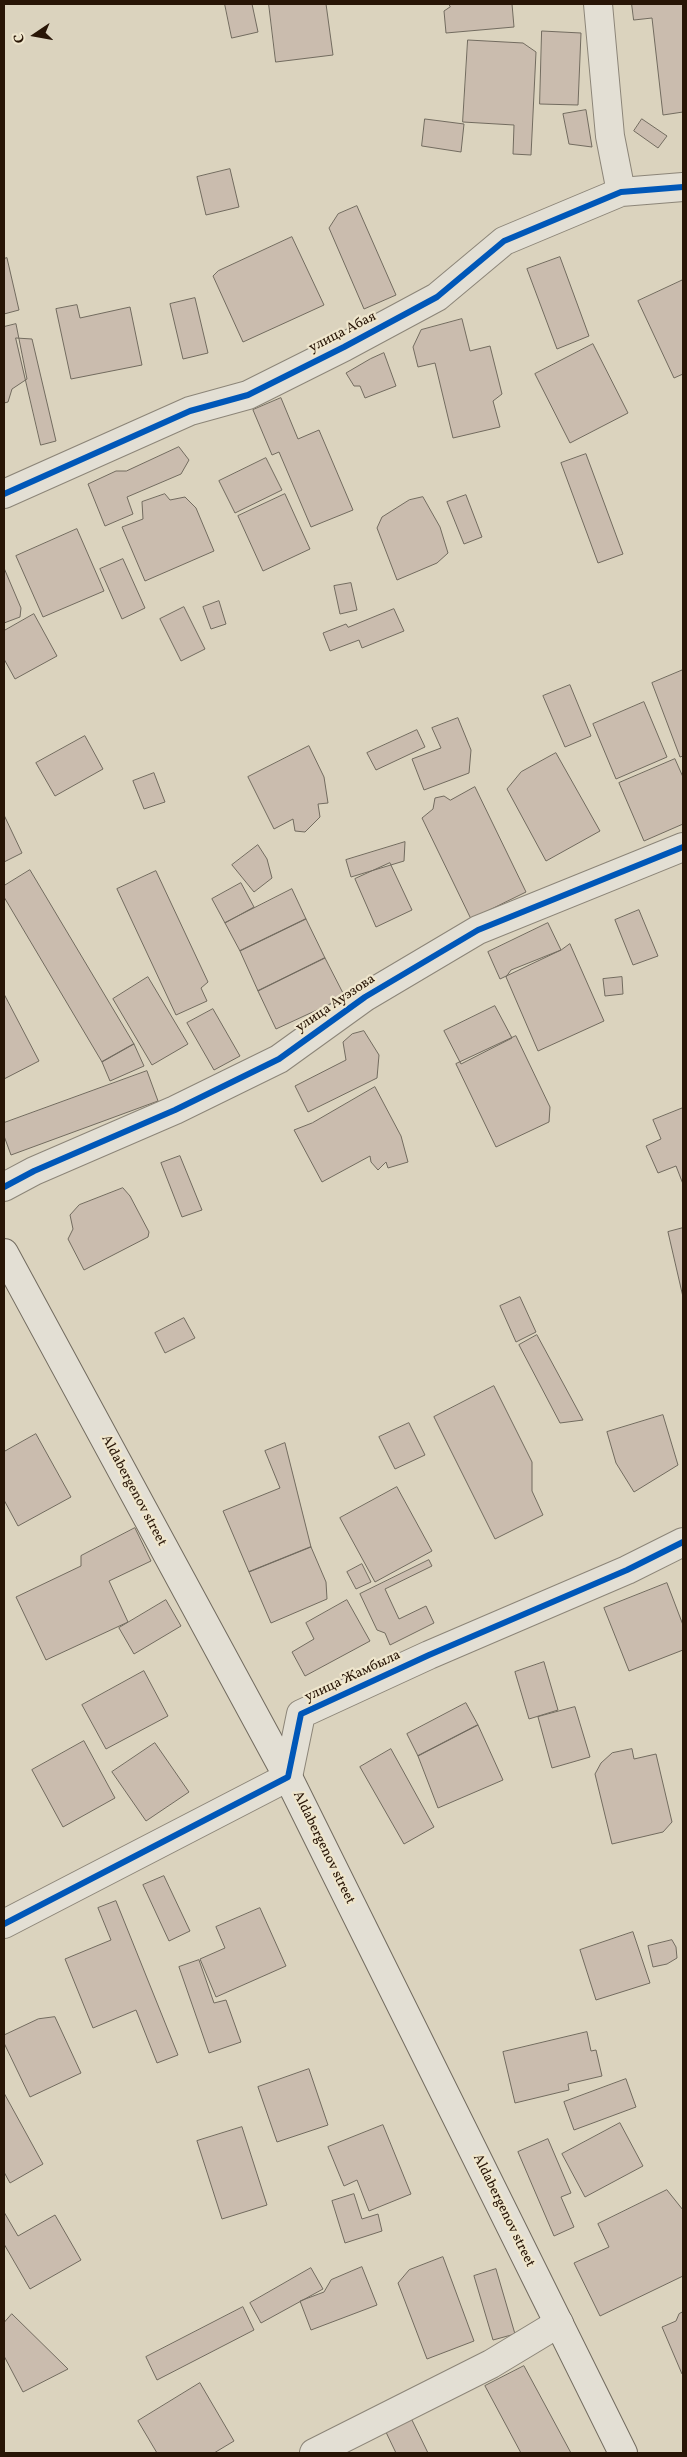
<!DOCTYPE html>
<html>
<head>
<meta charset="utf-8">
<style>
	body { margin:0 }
	#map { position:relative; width:687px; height:2457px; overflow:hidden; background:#dbd3be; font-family:Vollkorn,serif }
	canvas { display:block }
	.frame { position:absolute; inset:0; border:5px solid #281506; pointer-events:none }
	.north { position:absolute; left:10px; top:10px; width:50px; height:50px; -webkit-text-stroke:4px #efe6cd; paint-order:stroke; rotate:258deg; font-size:14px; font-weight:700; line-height:20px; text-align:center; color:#281506 }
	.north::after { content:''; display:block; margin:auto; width:18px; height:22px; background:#281506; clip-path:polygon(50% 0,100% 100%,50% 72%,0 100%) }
</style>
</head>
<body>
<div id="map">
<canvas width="687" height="2457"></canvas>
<div class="frame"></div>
<div class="north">С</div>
</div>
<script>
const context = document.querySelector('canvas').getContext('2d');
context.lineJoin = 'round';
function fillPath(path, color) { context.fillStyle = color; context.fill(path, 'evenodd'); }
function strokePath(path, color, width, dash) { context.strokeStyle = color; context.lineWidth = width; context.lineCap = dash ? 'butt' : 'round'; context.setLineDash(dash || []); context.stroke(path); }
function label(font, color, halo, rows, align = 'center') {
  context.font = font + ' Vollkorn,serif'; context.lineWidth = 4.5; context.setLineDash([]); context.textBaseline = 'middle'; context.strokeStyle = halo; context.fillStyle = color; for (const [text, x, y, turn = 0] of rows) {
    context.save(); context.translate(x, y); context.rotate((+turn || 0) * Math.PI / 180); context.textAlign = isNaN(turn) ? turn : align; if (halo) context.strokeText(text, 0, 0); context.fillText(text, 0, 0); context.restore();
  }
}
const building = new Path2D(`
	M225,4H252L258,32L232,38Z
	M269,4H326L333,55L276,62Z
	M449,4H512L514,27L446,33L444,11L450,7Z
	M632,4H683V112L663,115L652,18L634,20Z
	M542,31L581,33L578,105L540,104Z
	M468,40L523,43L536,52L531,155L513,154L514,125L463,122Z
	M586,110L592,147L569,144L563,114Z
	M425,119L464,124L461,152L422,146Z
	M642,119L667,136L658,148L634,131Z
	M230,169L239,207L206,215L197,177Z
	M357,206L396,295L364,309L329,228L338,214Z
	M292,237L324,305L243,342L213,276L218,271Z
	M560,257L589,336L557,349L527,269Z
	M7,258L19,310L4,314V259Z
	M683,280V374L674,378L638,301Z
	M195,298L208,353L183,359L170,304Z
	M77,305L80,318L130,307L142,365L71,379L56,309Z
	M462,319L470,351L490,346L502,394L493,401L500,427L453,438L435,363L418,367L413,347L421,330Z
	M16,324L27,379L12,389L8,402L4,403V327Z
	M16,338L32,339L56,441L41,445Z
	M593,344L628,413L570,443L535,374Z
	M384,353L396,386L365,398L360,386H354L346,373L370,359Z
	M281,398L298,439L319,430L353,510L311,527L279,452L272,455L253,410Z
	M179,447L189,460L181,474L127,497L133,514L105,526L88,484L116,471H126Z
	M586,454L623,554L598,563L561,463Z
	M266,458L282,490L235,513L219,481Z
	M165,494L170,500L185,497L196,508L214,551L145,581L122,527L143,519L142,502Z
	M285,494L310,549L263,571L238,516Z
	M466,495L482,537L464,544L447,502Z
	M423,497L440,527L448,553L437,563L397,580L377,528L382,517L409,500Z
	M77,529L104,591L43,617L16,556Z
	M123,559L145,608L122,619L100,569Z
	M4,568L21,608L20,617L4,623Z
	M351,583L357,610L340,614L334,586Z
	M219,601L226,624L211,629L203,607Z
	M184,607L205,649L181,661L160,619Z
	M394,609L404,631L362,648L359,640L330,651L323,633L346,624L348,627Z
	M34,614L57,656L15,679L4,659V631Z
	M683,670V756L680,757L652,683Z
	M570,685L591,736L565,747L543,696Z
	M644,702L667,757L616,779L593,724Z
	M458,718L471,750L469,773L424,790L412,759L441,748L432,728Z
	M417,730L425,747L376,770L367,753Z
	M85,736L103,769L55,796L36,763Z
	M309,746L324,777L328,803L318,804L320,817L305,832L295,831L293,819L274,829L248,777Z
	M556,753L600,831L546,861L507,789L521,772Z
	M675,759L683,777V824L644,841L619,783Z
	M154,773L165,802L144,809L133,781Z
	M475,787L526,892L471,919L422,818L433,809L435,798L444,796L450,800Z
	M4,815L22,853L4,862Z
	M405,842L404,861L351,877L346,860Z
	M258,845L267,859L272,878L254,892L232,865Z
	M390,863L412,910L376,927L355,879Z
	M30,870L134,1044L102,1062L4,897V886Z
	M156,871L208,982L201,988L207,1001L176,1015L117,889Z
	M241,883L254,907L225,923L212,899Z
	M292,889L306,919L240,951L225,923Z
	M639,910L658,956L633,965L615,920Z
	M306,919L325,958L258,991L240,951Z
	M548,923L561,950L500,979L488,952Z
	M570,944L604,1021L538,1051L506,977L511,970L561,950Z
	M325,958L345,997L276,1029L258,991Z
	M148,977L188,1044L152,1065L113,999Z
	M622,977L623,994L605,996L603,979Z
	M4,994L39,1061L4,1079Z
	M495,1006L512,1038L461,1064L444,1031Z
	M213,1009L240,1056L214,1070L187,1023Z
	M364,1031L379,1055L377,1078L308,1112L295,1086L346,1060L343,1042L352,1034Z
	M516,1036L550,1107L549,1122L496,1147L456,1064Z
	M134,1044L144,1066L110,1081L102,1062Z
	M147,1071L158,1101L11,1155L4,1136V1123Z
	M375,1087L401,1136L408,1162L388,1168L386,1162L378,1170L371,1162L370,1156L322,1182L294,1130L312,1123Z
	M683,1108V1184L676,1166L658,1173L646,1146L661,1139L653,1120Z
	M180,1156L202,1210L182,1217L161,1163Z
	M123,1188L130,1196L149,1232L148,1237L84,1270L68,1239L73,1229L70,1215L79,1205Z
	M683,1228V1297L668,1232Z
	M520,1297L536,1332L516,1342L500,1306Z
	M184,1318L195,1338L165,1353L155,1333Z
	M537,1335L583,1420L560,1423L519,1345Z
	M494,1386L532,1462V1491L543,1515L495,1539L434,1417Z
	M663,1415L678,1465L634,1492L616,1463L607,1432Z
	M409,1423L425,1455L395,1469L379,1437Z
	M36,1434L71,1497L18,1526L4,1500V1452Z
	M285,1443L311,1547L249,1572L223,1511L280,1488L265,1451Z
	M397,1487L432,1551L375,1582L340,1518Z
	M135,1528L151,1561L109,1581L128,1622L46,1660L16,1597L81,1566V1556Z
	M311,1547L326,1582L327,1599L271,1623L249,1572Z
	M429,1560L432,1566L385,1589L399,1619L426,1606L434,1623L390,1645L385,1633L377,1630L360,1594Z
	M362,1564L371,1582L356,1589L347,1572Z
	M667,1583L683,1625V1650L629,1671L604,1608Z
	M166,1600L181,1626L134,1654L119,1628Z
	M347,1600L370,1641L305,1676L292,1652L314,1639L306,1623Z
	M544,1662L558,1710L529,1719L515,1672Z
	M144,1671L168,1716L106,1749L82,1705Z
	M466,1703L478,1725L418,1756L407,1734Z
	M575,1707L590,1757L552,1768L538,1717Z
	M478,1725L503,1780L438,1808L418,1756Z
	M84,1741L115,1798L63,1827L32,1770Z
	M155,1743L189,1792L146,1821L112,1772Z
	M391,1749L434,1827L404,1844L360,1767Z
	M632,1749L634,1759L656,1754L672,1822L663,1832L612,1844L595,1774L601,1763L612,1753Z
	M164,1876L190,1931L169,1941L143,1885Z
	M116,1901L178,2055L157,2063L136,2010L93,2028L65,1959L111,1940L98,1908Z
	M260,1908L286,1966L216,1997L200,1959L225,1948L216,1927Z
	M633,1932L650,1983L596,2000L580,1950Z
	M672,1940L676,1947L677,1958L667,1964L653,1967L648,1946Z
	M199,1960L214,2003L226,2000L241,2042L209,2053L179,1967Z
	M55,2017L81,2073L30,2097L4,2043V2035L38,2019Z
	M587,2032L591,2051L596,2050L602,2076L568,2084L569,2090L515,2103L503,2052Z
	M309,2069L328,2125L277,2142L258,2087Z
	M626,2079L636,2107L574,2130L564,2102Z
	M4,2093L43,2164L10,2183L4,2172Z
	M620,2123L643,2166L585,2197L562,2154Z
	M383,2125L411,2194L369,2211L357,2180L344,2186L328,2147Z
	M242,2127L267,2205L222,2219L197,2141Z
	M548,2139L571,2193L561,2197L574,2227L554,2236L518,2152Z
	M667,2190L683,2210V2276L600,2316L574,2263L609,2247L598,2224Z
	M354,2194L362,2219L378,2214L382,2231L345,2243L332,2201Z
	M4,2212L18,2236L55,2215L81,2260L30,2289L4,2244Z
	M443,2257L474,2341L427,2359L398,2283L409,2270Z
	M362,2267L377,2305L311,2330L300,2301L324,2292L331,2280Z
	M311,2268L323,2289L261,2323L250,2303Z
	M496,2269L515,2334L493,2340L474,2276Z
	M243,2307L254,2330L157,2380L146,2357Z
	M683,2312V2373L682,2374L662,2327L676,2321L679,2314Z
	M12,2314L68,2369L23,2392L4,2356V2323Z
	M524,2366L571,2453H521L485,2386Z
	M200,2383L234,2441L214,2453H157L138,2421Z
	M410,2416L428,2453H396L384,2428Z`);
const minor = new Path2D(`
	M598,4L610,136L621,192
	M4,494L190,411L248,395L344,347L437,297L504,241L621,192L683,187
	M4,1187L34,1171L175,1110L279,1059L365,997L478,930L683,847
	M4,1924L288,1777L301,1714L429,1655L627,1570L683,1542
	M314,2453L491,2364L559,2323`);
const secondary = new Path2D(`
	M4,1253L288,1777L623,2453`);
const cycleway = new Path2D(`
	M4,494L190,411L248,395L344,347L437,297L504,241L621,192L683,187
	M4,1187L34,1171L175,1110L279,1059L365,997L478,930L683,847
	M4,1924L288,1777L301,1714L429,1655L627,1570L683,1542`);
const streetNames = [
	["улица Абая",343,333,-27],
	["улица Ауэзова",336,1004,-34],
	["Aldabergenov street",133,1491,62],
	["улица Жамбыла",353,1677,-25],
	["Aldabergenov street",323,1848,64],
	["Aldabergenov street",503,2211,64]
];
fillPath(building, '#cabcae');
strokePath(building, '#726b5f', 1);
strokePath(minor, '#8c8578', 30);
strokePath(secondary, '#726b5f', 30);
strokePath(minor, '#e3dfd4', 28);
strokePath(secondary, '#e3dfd4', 28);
strokePath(cycleway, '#0057b8', 6);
label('14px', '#281506', '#efe6cd', streetNames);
</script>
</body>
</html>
